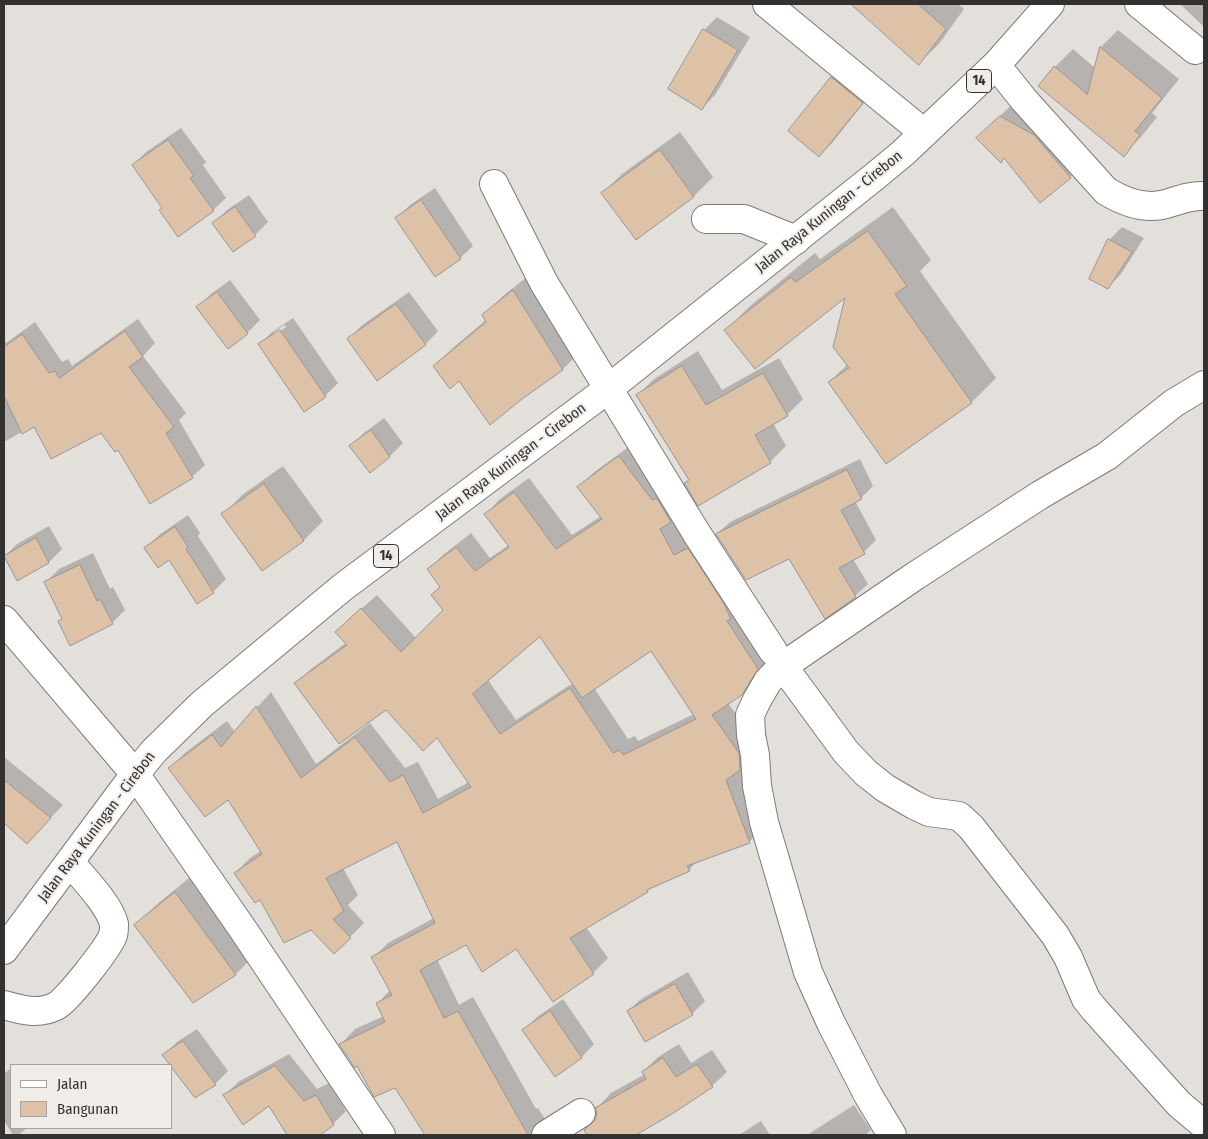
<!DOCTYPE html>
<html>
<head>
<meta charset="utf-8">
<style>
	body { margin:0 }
	#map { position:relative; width:1208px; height:1139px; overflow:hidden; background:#e3dfdb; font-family:"Fira Sans Condensed",sans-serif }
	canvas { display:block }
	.frame { position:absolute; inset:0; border:5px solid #343231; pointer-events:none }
	.legend { position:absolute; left:10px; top:1064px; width:162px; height:65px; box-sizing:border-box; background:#f0ece8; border:1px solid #a5a29f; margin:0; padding:6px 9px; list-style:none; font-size:15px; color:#343231 }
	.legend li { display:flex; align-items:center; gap:10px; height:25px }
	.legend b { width:25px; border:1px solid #a5a29f }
</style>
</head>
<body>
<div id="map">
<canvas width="1208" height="1139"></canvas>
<div class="frame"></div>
<ul class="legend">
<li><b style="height:6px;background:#fff"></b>Jalan</li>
<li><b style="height:14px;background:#dec2a7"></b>Bangunan</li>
</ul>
</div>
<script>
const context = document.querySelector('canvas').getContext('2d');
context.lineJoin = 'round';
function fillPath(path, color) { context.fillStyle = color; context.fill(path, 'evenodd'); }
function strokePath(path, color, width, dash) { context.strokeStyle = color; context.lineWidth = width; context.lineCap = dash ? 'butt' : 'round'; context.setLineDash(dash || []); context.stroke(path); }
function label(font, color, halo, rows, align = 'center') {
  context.font = font + ' "Fira Sans Condensed",sans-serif'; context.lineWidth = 4; context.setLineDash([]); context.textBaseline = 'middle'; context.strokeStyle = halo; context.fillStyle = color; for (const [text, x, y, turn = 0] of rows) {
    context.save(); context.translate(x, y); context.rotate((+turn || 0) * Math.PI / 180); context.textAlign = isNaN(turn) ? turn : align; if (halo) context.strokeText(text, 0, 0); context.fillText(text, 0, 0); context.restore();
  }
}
const shadow = new Path2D(`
	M852,4H958L964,9L939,44L919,63Z
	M1180,4H1204V27Z
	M717,17L750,37L715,95L702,108L704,30Z
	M1118,30L1179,79L1152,113L1157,117L1141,137L1123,155L1055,67L1073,49L1095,68L1101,47Z
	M845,65L875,89L832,143L819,156L789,131L832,78Z
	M1014,103L1083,164L1070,177L1040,202L1005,157L1001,161L990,125Z
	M181,128L206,162L203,165L226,198L213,210L163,208L133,165L146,152Z
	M680,132L713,177L694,196L636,238L603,193L622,174Z
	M435,188L473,246L460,258L397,218L410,205Z
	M249,195L268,222L255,235L214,223L227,210Z
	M893,207L931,260L920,271L996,378L972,402L886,463L829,382L848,364L847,294L726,330L750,306L815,253L820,259Z
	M1122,227L1144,238L1121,274L1108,287L1109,240Z
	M533,272L582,350L562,370L434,366L454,347L486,320L484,316L503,296Z
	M230,280L260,320L247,333L198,307L211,294Z
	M409,292L438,331L426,344L378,379L349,339L361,326Z
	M293,318L338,383L325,396L305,410L260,344L272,332ZM284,325L286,327L273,336V333Z
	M138,319L155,343L143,356L186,413L179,420L205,465L192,477L118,449L101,431L34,425L4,442V338L6,343L35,322L62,362L68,359L72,366Z
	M698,351L722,390L779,358L803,399L787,415L773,423L786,446L770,462L690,479L638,395L654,379Z
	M384,418L403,443L390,456L370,471L351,446L364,433Z
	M634,443L772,654L757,679L741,694L728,703L753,738L754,754L741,767L764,827L749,842L698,860L689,870L653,886L647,891L586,927L608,958L593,973L554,1000L516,948L467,943L437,959L459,1005L473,997L536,1109L538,1108L545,1119L547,1128L557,1135H481L473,1122L448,1135H427L396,1086L357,1064L341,1044L355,1029L384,1016L378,1003L390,990L373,958L388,943L434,918L397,841L343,868L358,895L348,905L364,923L350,937L311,928L261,898L235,873L250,858L261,851L228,799L170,768L185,753L227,721L235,732L271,692L316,764L370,723L405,768L418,762L438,799L469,782L438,736L386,708L296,683L311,669L347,642L352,617L377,595L416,638L445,610L441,586L429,569L443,555L471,533L490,558L509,545L486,514L500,499L529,478L572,535L601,516L579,487L593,473ZM540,635L573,683L516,720L488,680ZM651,649L694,714L638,741L635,736L628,739L594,688Z
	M860,459L873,486L861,498L855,501L876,540L864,552L853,559L868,584L855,596L789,557L717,534L730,522Z
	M283,466L323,521L304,540L262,570L223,515L242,495Z
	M188,515L200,533L198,536L226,579L213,592L197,602L169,559L146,548L159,535Z
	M49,526L62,549L49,562L17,580L4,557L17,544Z
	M93,553L110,589L113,587L125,610L112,623L59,621L63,618L46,582L59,569Z
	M4,757L63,805L27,842L4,821Z
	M194,874L255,955L236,974L193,1001L136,925L155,906Z
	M688,972L705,1001L692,1014L628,1011L641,999Z
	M563,999L594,1044L582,1057L555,1075L524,1030L537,1017Z
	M197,1029L228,1071L215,1084L195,1096L164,1055L177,1042Z
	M679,1044L691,1063L712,1050L727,1072L712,1086L672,1113L633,1135H588L585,1130L597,1119L598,1113L597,1108L611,1093L645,1074L643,1072L658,1057Z
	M289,1054L317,1089L329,1083L346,1111L333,1124L318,1135H289L269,1104L225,1095L238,1082Z
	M11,1068V1128H27L18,1135H13L4,1121V1074Z
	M854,1105L871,1130L865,1135H807Z
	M761,1121L770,1135H739Z`);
const building = new Path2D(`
	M851,4H918L946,29L919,65Z
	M703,29L738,50L702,110L668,89Z
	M1100,47L1162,98L1135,131L1140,135L1124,157L1038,86L1054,66L1087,94Z
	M831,77L863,103L819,157L788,131Z
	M1000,116L1034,135L1071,178L1040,203L1004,158L1001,163L976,138Z
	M168,140L194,176L190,178L214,211L178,237L159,210L162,208L132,165Z
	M660,150L694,197L636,240L601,193Z
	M421,200L461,259L435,277L395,218Z
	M235,207L256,236L233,252L212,223Z
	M868,231L907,286L895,294L972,403L886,464L828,382L849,368L833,347L845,298L755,369L724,330L791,277L795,282Z
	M1108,239L1132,252L1108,289L1089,279Z
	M513,290L563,370L522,399L490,425L459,381L450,389L433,366L486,322L482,315Z
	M217,292L248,334L228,349L196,307Z
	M396,304L426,345L377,381L347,339Z
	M280,330L326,397L304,412L258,344Z
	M125,331L143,357L129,367L174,427L166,433L193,478L150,504L118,450L115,452L101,433L51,459L34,427L22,434L4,396V347L22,334L49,373L55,371L59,378Z
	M682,366L706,405L763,373L788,416L755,435L771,463L698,506L684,483L689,480L636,395Z
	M371,430L390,457L370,473L349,446Z
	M619,456L652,500L657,498L671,522L660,529L674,555L688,548L723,602L731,619L727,621L758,669L742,695L712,715L739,753L740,770L726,780L750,843L687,866L690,871L647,890L648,892L570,938L594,974L553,1002L516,949L482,972L466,945L420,970L444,1018L458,1011L528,1135H425L395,1088L374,1097L357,1066L355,1068L339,1044L385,1022L376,1003L392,995L371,957L435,923L397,842L326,878L344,911L333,919L351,938L334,954L311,930L284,943L260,900L255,903L234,873L262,854L228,800L205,817L168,768L212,735L221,747L256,706L301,778L355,737L390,782L403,775L423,813L471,787L437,738L423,751L386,710L339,744L294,683L347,645L335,632L361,608L401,652L443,610L431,595L440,587L427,569L456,547L475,571L509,547L484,514L514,492L556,549L602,519L577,487ZM540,637L582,698L651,651L696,719L623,755L620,750L613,753L570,688L500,734L473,694Z
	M847,470L862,499L841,510L865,554L839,568L856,597L825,619L789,559L746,580L716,534Z
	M264,484L304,541L262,571L221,514Z
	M175,527L188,547L186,549L214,593L197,604L169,560L158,568L144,548Z
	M36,538L49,563L17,581L4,556Z
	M80,565L97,601L100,599L113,624L70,646L58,621L62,619L44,582Z
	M4,780L51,818L27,844L4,823Z
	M175,892L236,975L193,1003L134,925Z
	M675,984L693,1015L645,1042L627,1011Z
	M550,1011L582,1058L555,1077L522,1030Z
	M183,1041L216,1085L195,1098L162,1055Z
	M663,1058L676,1077L697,1064L713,1087L672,1114L636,1135H587L584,1130L595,1120L597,1113L595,1108L646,1079L642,1072Z
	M275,1066L304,1101L316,1095L334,1125L320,1135H287L269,1106L243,1125L223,1095Z`);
const minor = new Path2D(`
	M767,4L924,133
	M1139,4L1195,50
	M996,65L1024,100L1106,191C1124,202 1145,210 1166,204C1179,200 1191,195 1204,196
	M494,184L544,283L697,534L773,651
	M706,219H744L796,240
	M4,620L135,774L242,928L381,1135
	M783,666L846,752L866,773L885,788L914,805L929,812L959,816L971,827L1055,935L1068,957L1086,999L1094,1009L1179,1104L1204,1125
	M4,1005C21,1010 39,1015 56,1006C67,1001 109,947 113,935C114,932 114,927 114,924C109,904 83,878 70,862
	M546,1135L581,1113
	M892,1135L868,1095L831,1023L808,972L764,822L757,786L755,755L751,735L750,715L757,700L768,681L783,666L915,576L1040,495L1107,456L1174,403L1204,385`);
const highway = new Path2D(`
	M4,950L135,774L154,751L202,704L343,587L608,389L874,177L903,153L996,65L1050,4`);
const shields = [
	[979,81,25],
	[386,556,25]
];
const shieldNames = [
	["14",979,81],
	["14",386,556]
];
const streetNames = [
	["Jalan Raya Kuningan - Cirebon",829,212,-39],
	["Jalan Raya Kuningan - Cirebon",511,462,-37],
	["Jalan Raya Kuningan - Cirebon",97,827,-53]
];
fillPath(shadow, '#0003');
fillPath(building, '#dec2a7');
strokePath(building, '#999592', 1);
strokePath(minor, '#7d7a76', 30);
strokePath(highway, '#7d7a76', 30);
strokePath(minor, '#fff', 28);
strokePath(highway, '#fff', 28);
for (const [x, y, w] of shields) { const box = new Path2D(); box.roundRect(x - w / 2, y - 11.5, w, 23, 4); context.fillStyle = '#f0ece8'; context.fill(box); strokePath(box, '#343231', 1); }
label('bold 14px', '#343231', null, shieldNames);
label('15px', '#343231', '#f0ece8', streetNames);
</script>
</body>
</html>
